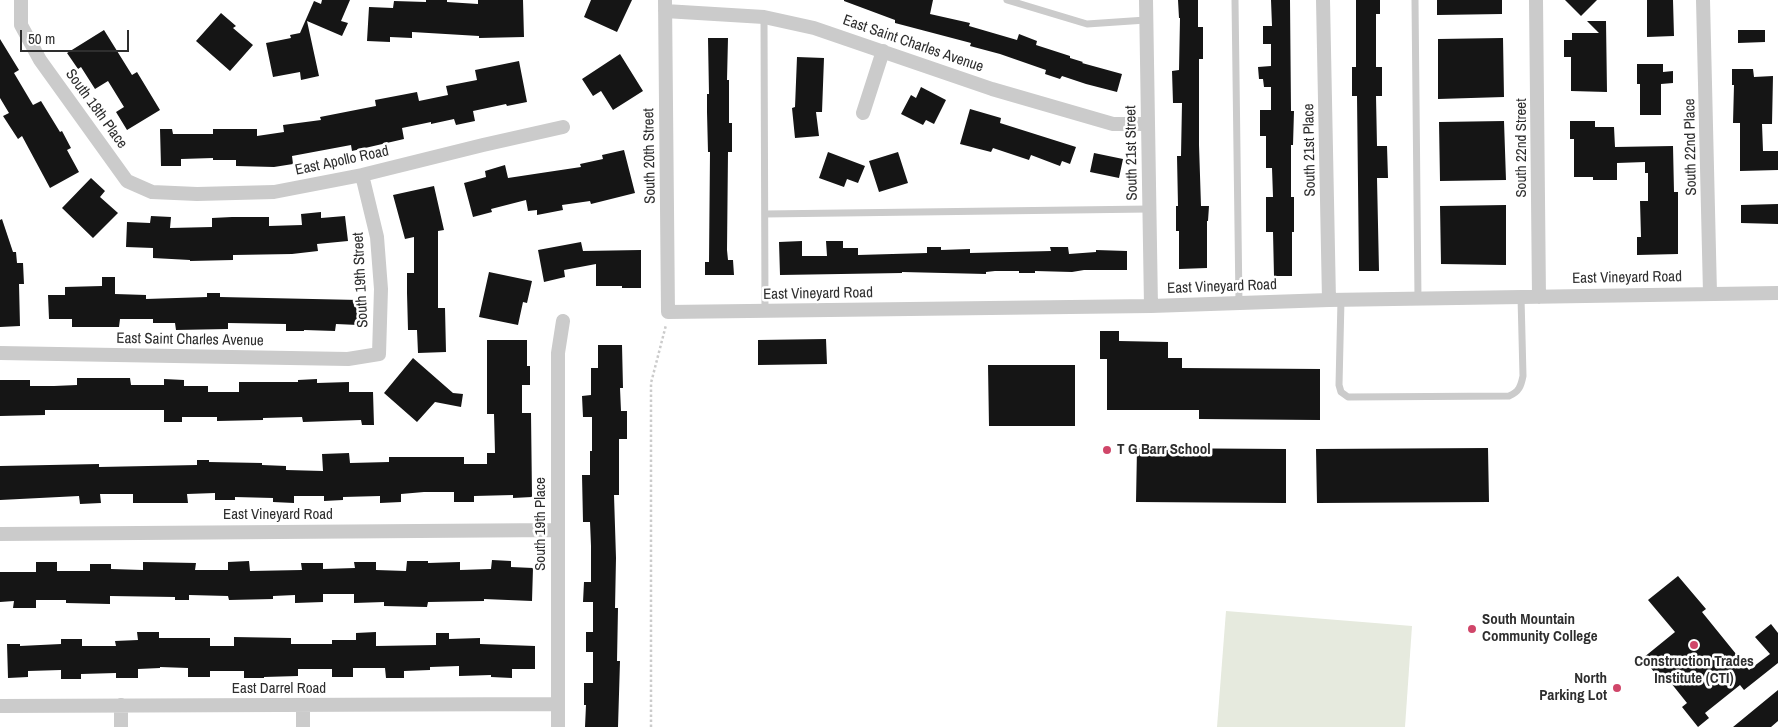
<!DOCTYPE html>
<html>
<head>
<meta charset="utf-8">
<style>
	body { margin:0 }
	#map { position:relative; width:1778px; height:727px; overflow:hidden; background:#fff; font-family:"Archivo Narrow",sans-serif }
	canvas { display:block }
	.scale { position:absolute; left:20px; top:30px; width:109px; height:22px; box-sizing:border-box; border:2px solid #2e2e2e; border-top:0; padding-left:6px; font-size:15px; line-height:18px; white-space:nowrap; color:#2e2e2e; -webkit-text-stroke:4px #fff; paint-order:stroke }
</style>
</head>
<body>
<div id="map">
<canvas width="1778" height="727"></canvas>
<div class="scale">50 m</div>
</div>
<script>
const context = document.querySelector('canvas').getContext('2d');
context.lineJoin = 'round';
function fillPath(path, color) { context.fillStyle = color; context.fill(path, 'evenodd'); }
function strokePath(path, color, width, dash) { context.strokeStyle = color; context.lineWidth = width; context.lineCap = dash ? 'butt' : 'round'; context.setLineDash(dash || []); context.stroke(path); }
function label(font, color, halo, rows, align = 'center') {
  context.font = font + ' "Archivo Narrow",sans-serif'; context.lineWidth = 5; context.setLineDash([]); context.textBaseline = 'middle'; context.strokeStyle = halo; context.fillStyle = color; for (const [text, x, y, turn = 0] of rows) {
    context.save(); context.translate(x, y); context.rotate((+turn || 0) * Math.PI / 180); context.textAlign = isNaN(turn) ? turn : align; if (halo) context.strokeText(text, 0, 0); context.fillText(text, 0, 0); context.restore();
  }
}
const green = new Path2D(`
	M1226,611L1412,626L1405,727H1217Z`);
const building = new Path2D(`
	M322,0H350L341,21L348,23L342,36L307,21L319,76L301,80L300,72L273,77L266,43L291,38L290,35L300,33L314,1L321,4Z
	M426,0H447V2L478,4V0H523L524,37L479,38V36L412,32V38L390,37V42L367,41L369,7L393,8L394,1L426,2Z
	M591,0H632L617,32L584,17Z
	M844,0H933L930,14L970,23L969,26L1017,40L1019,34L1037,41L1036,45L1070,56V58L1083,62L1082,63L1122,74L1117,92L1086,84L1062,76L1060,79L1045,74L1046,70L1000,54L970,46L971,43L895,23V20L844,1Z
	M1178,0H1198V27H1203V59H1199V145L1201,206H1209L1208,221H1207V268L1179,269V231H1176V206H1178L1177,156H1181L1182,103H1173L1172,71L1179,70L1180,18H1179Z
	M1271,0H1290L1291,111H1294L1293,145H1291V197H1294V232H1292V276H1274L1273,232H1266V197H1273L1272,168H1266V136H1260V110H1271V87H1264L1263,79H1259L1258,67L1271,66V44H1263V26H1272Z
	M1356,0H1380V14H1376V67H1382V96H1376L1377,146H1387L1388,178H1377L1379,271H1359L1357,96H1352V67H1356Z
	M1437,0H1502V14L1437,15Z
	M1565,0H1597L1581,16Z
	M1647,0H1673L1674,36L1647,37Z
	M221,13L236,26L233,28L253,45L230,71L196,41Z
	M1587,21H1606L1607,92L1571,91V57H1564V40H1572V33H1599Z
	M104,30L132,75L137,72L160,110L127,130L116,112L124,107L108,81L95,89L81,67L78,69L67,53Z
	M1738,30H1765V42L1738,43Z
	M708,38H728L727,80H729V123H732V152H728L727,250L728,260H733L734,275H705V262H709L710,152H708L707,112V94H709Z
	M1503,38L1504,97L1438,99V39Z
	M0,39L19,70L14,73L33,105L41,101L60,132L62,131L71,148L67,150L79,172L50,188L22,136L18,139L3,116L9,113L0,98Z
	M620,54L643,91L613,110L601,91L593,96L582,79Z
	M797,57L824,58L822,112H816L819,136L795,138L792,108L795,107Z
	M519,61L527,102L507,106L506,104L473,111L475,121L456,125L454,119L431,124V122L402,128L404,139L352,151L351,145L292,156L293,164L274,167L236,166V160H213V158L181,159V166H161L160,129H172L173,134H213V129H257V136L284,132L283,125L321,120L320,117L376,106L375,100L417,92L419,101L448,95L446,86L477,80L475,70Z
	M1637,64H1663V72L1673,71V83L1661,84V115H1640V84H1637Z
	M1732,69H1753L1754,77L1773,76L1772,124H1762L1763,151H1778V170L1740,171V123H1733L1734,85H1732Z
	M921,87L946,100L934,124L926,120L923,125L901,114L911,95L916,98Z
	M970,109L1001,118L1000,123L1076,147L1070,164L1062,161L1060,166L1031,155L1029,160L993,148L991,152L960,144Z
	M1504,121L1506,180L1440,181L1439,122Z
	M1570,121H1595V127H1614L1615,147L1673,146L1674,192H1678V254L1637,255V237H1641L1640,201H1648V173H1645V162L1617,163V180H1593V177H1574V139H1570Z
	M624,150L635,193L591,204L590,201L562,205L563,210L537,215V210L528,211L526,200L491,209L492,212L473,217L464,183L486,177L485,171L505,165L508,178L541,173L581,167L580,164L603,159L602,155Z
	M828,152L865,166L858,183L847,179L844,187L819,178Z
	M898,152L908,183L879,192L869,161Z
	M1094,153L1123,159L1119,178L1090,172Z
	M91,178L105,191L100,197L118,213L93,238L62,208Z
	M434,186L444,230L438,231V308H445L446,352L418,353L417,330H408L407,293V273H414V237L405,239L393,195Z
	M1778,204V224L1741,223V205Z
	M1506,205V265L1441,264L1440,206Z
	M321,212V218L345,216L348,241L317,244L318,251L292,254L233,255V260L190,261V260L153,258V248L126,247L127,222L150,223L151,216L171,217L170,228L212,227V218L232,217H269V226L302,225L301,214Z
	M2,219L13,252H16L17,263H23L24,284H19L20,326L0,327V220Z
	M802,241V256H827L826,241H843V248H858V255L927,253V247H941V250L970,249V253L1051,251L1050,247H1068L1069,254L1096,252V250L1127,251V270H1084L1072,272L1035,271V273H1019V271H995L986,272V274L902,272V273L780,275L779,242Z
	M581,242L583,251L641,250V288H622V286H596V264L564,270L565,277L544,282L538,250Z
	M489,272L532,281L527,303L523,302L518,325L479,317Z
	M102,277H115V294L146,295V299L207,297V293H220V297L359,300L358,325L336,324L335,331L304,330V331H286V324L228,323V329L176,330L175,323H153V319H120L119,327H72V319H49L48,295H65V287L102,286Z
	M1100,331H1119V341L1168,342V358H1182V368L1320,369V420L1199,419V410H1107V359H1100Z
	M826,339L827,364L758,365V340Z
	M487,340H527V366H530V385H522V413H531L532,497L513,498V495L474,496V502H454V492H424L401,494V502L380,503V496L343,497V500L324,501V496H294V503L273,502V498L235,497V500H215V493L187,494L188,503H133V494H100L101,503L80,504L79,496L0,500V466L99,464V467L197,465V460H209V462L262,463V465L286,466V470L323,471L322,454L349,453L350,463L389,462V457H464V464H487V453H495L494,414H487Z
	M598,345H622L623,388H620L621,411H627V439H619V495H614L616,558L615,608H618L617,661H620L618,727H585L586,705H584V683H593V652H586V632H593V602H583L584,582H591V546L590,522H583L582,475H590V451H592V417H583L582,396L591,395V368H598Z
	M413,358L453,393L463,394L461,407L435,402L417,422L384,393Z
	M988,365H1075V426H989Z
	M77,378H130L131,385H164V379L184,380V386H208V392H239V382H298V380L317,379V383L349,382V392H373L374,425H362L361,420L303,422L302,417L263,418V420L217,421V417H182V422H164V410H45V415L0,416V380H30V386H54L77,385Z
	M1137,448L1286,449V503L1136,502Z
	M1488,448L1489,502L1317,503L1316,449Z
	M492,560L511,561V567L533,568L532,601L484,599V601L428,602L427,607L384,606V602L354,603V594H323V602L295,603V595L273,596V599L229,600L228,596L189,595V600H175V597L110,596V604L66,603V600H36V608H13L14,601L0,602V572H36V562H57V571H90V564H111V569L143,570V562L196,563L195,570H228V562L249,561L250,571L302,570L301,563H323V569L355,568L354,562H376V570L406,571L407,561H428V563L460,562V570L491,569Z
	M1678,576L1706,609L1702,612L1749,670L1770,654L1755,637L1771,624L1778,633V663L1744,690L1740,685L1705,713L1709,718L1698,727L1682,707L1687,703L1663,673L1658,677L1643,658L1675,632L1648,600Z
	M137,632H159V638H210V646H234V637L291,638V644H332V640H356V633L376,632V646L436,645V633H449V639L480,638V644L535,646V669H512V678L491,677V675L459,676V666L430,667V670L404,671V678H386L385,668H353V677H332V669H298V676L264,677V678H244V671H210V677H188V668L160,667V668L138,669V678H116V673L81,674V679H61V670L28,671V677L8,678L7,644H20V646L61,644V639H82V646H116L115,641L138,640Z
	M1778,690V721L1771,727H1733Z`);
const path = new Path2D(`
	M651,727V383L666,325`);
const lane = new Path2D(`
	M1007,0L1087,24L1146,20
	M1235,0L1239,303
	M1415,0L1418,299
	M764,17L765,311
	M765,214L1149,209
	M1341,300L1339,385L1341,392L1348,397L1509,396C1519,392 1521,386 1523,376L1521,297`);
const street = new Path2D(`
	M21,0V25L40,60L127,181L152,192L197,194L274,192L362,175L483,145L563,127
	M665,0L668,312L1151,306L1329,300L1778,293
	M1146,0L1151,306
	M1323,0L1329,300
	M1536,0L1539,297
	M1703,0L1710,293
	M665,11L764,17L814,28L992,89L1113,124H1148
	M863,113L883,51
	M0,353L348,359L379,354L381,289L377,237L362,175
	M0,534L557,530
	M121,705V727
	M303,705V727
	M0,706L558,704
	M558,727V353L563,321`);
const markers = [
	[1107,450,5,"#d04669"],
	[1472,629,5,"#d04669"],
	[1694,645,5,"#d04669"],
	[1617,688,5,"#d04669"]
];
const streetNames = [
	["East Saint Charles Avenue",913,44,19],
	["South 18th Place",96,109,54],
	["South 22nd Place",1691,147,-91],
	["South 22nd Street",1522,148,-90],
	["South 21st Place",1310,150,-91],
	["South 21st Street",1132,153,-91],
	["South 20th Street",650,156,-91],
	["East Apollo Road",342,161,-12],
	["East Vineyard Road",1627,278,-1],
	["South 19th Street",361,280,-93],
	["East Vineyard Road",1222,287,-2],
	["East Vineyard Road",818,294,-1],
	["East Saint Charles Avenue",190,340,1],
	["East Vineyard Road",278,515],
	["South 19th Place",541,524,-90],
	["East Darrel Road",279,689]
];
const poiNames = [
	["T G Barr School",1117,450],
	["South Mountain",1482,620],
	["Community College",1482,637],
	["Construction Trades",1694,662,"center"],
	["Institute (CTI)",1694,679,"center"],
	["North",1607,679,"right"],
	["Parking Lot",1607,696,"right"]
];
fillPath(green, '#e6eade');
fillPath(building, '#151515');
strokePath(path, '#cbcbcb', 2.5, [2.5, 2.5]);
strokePath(lane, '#cbcbcb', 7);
strokePath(street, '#cbcbcb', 14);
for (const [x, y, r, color] of markers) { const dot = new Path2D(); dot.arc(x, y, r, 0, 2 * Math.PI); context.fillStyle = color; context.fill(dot); strokePath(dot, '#fff', 2); }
label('15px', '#2e2e2e', '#fff', streetNames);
label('bold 15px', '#2e2e2e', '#fff', poiNames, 'left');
</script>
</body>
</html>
